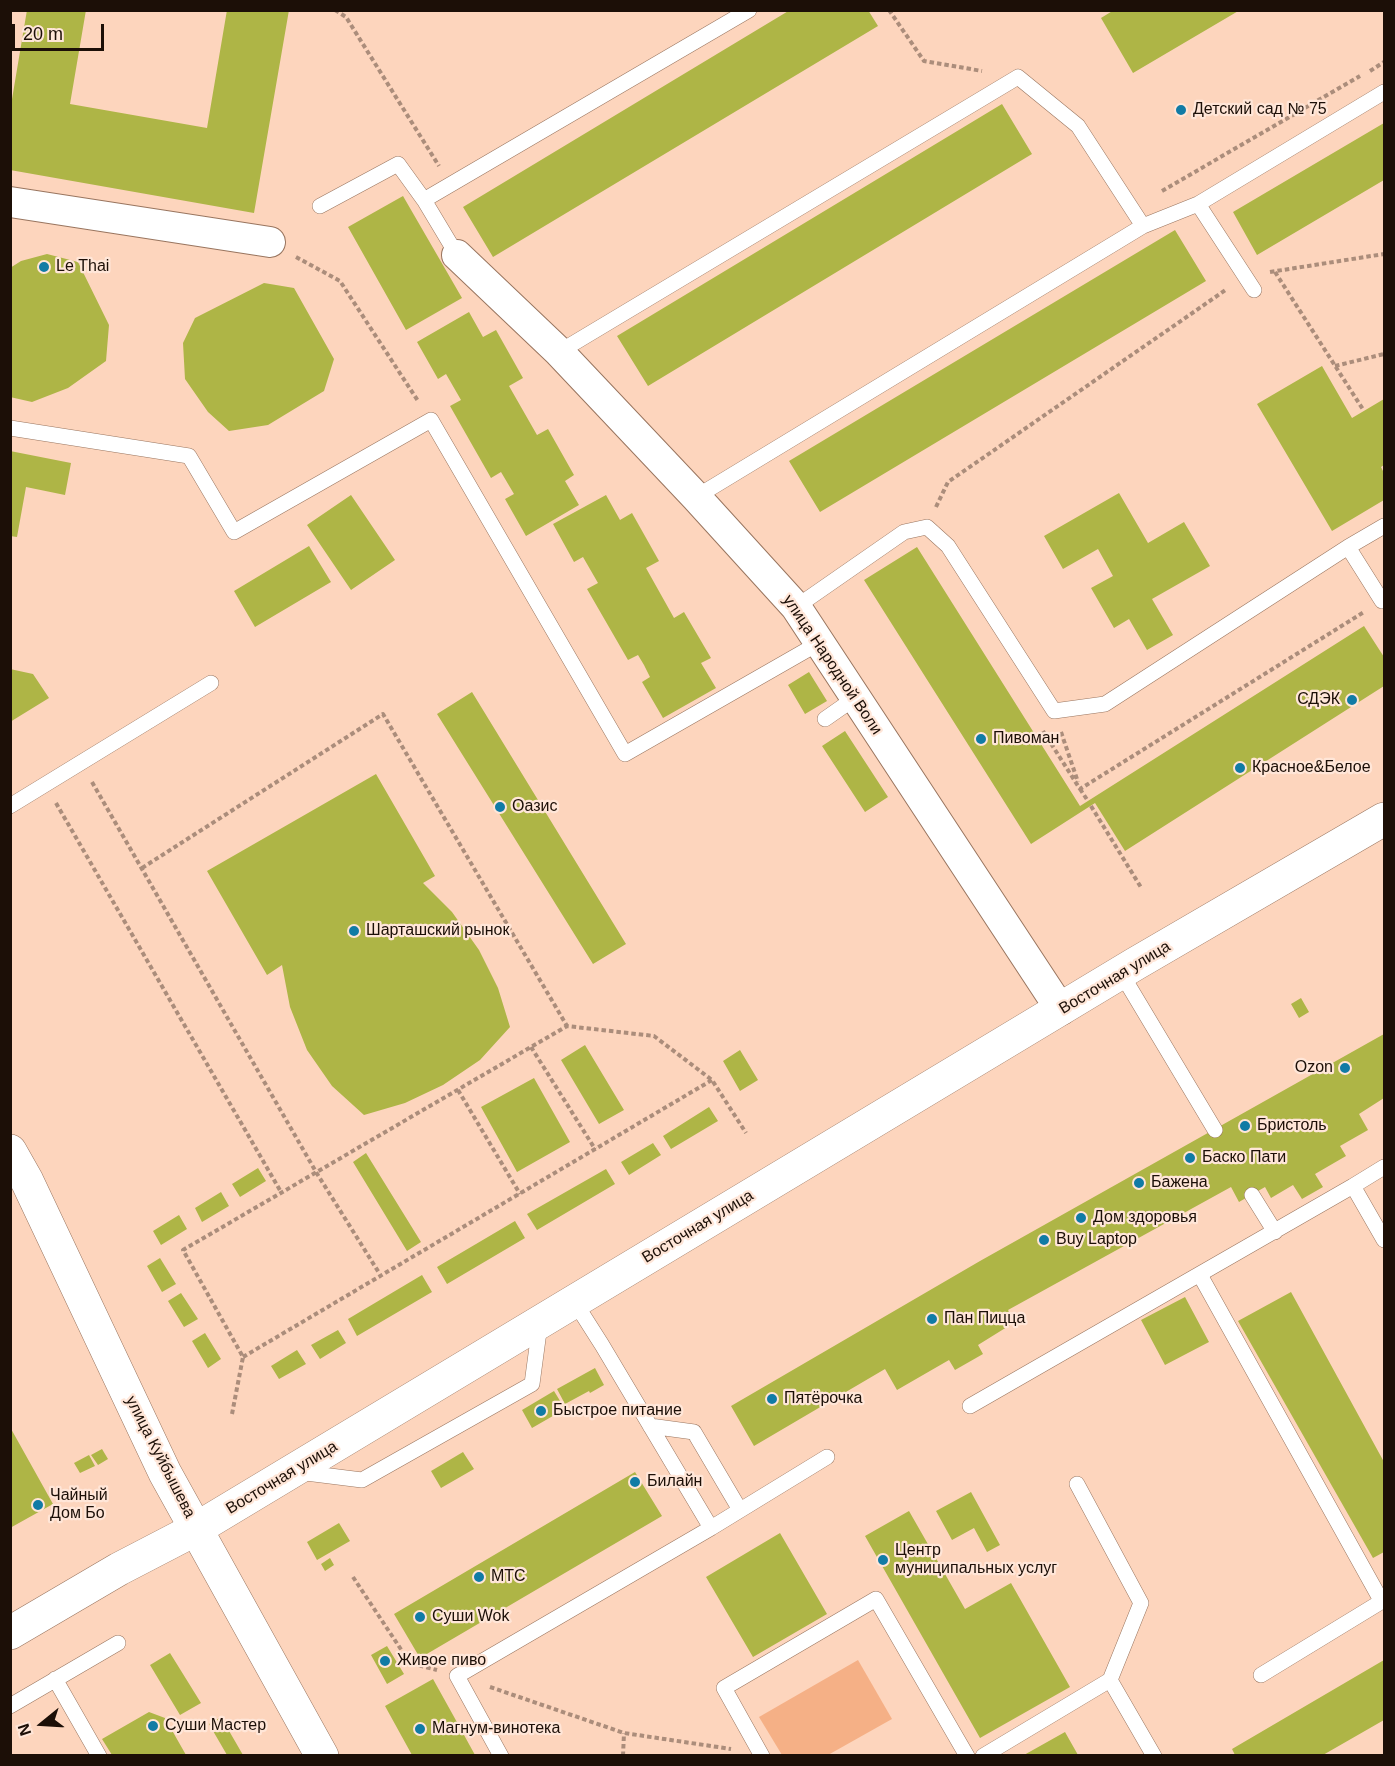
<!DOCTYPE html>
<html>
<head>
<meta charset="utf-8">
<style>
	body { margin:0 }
	#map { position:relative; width:1395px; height:1766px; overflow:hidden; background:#fdd5bd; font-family:Arial,sans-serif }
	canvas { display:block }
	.frame { position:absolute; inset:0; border:12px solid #1c0f07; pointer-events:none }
	.north { position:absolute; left:12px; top:1694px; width:60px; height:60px; -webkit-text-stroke:4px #ffe6d8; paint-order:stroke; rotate:252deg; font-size:16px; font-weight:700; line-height:24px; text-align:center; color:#1c0f07 }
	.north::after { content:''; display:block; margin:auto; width:21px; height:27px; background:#1c0f07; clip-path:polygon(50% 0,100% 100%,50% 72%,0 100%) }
	.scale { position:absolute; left:12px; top:24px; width:92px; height:27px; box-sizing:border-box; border:3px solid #1c0f07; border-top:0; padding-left:8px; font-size:18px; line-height:21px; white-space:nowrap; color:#1c0f07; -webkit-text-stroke:4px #ffe6d8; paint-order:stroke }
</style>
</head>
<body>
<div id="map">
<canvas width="1395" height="1766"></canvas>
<div class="frame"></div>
<div class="north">N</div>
<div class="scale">20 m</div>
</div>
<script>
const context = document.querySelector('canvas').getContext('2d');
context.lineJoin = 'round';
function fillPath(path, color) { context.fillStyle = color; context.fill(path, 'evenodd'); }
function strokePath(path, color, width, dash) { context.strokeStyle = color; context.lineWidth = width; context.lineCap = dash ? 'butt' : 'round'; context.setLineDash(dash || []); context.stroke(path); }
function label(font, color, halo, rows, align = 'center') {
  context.font = font + ' Arial,sans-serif'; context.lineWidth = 4.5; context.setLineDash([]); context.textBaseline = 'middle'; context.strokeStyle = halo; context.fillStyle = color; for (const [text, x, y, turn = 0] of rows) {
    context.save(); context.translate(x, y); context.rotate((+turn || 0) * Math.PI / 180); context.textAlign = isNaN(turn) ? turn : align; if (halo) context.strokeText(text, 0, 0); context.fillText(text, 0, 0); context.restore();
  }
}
const green = new Path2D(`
	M858,1660L892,1719L828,1755H782L759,1717Z`);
const building = new Path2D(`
	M27,10H86L70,104L207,128L227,10H289L254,213L10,170V111Z
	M790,10H868L878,26L493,257L463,207Z
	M1114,10H1240L1133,73L1101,18Z
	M1002,104L1032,154L648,386L617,336Z
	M1384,123V180L1257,255L1233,212Z
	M403,196L462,298L406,330L348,227Z
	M1175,230L1206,281L820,512L789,461Z
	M47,254L78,262L109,325L106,361L68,388L32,402L10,397V268L21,261Z
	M264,283L294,288L334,359L324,391L268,425L229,431L208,412L185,379L183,343L195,318Z
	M469,312L483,337L496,330L523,378L509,386L537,435L548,429L574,475L565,481L579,505L526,536L505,499L514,494L501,472L491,478L450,406L461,400L446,374L438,379L417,342Z
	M1322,366L1352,418L1384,399V465L1381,467L1384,473V500L1332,531L1257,404Z
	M10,451L71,463L65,495L26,487L17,537L10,536Z
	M1119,493L1148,543L1184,522L1210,566L1152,599L1173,635L1147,650L1129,619L1114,628L1091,588L1113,576L1098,549L1063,569L1044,536Z
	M351,495L395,560L351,590L307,525Z
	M606,495L620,520L632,513L659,561L646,568L674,618L684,612L711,658L701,663L716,688L663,718L642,682L650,677L644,665L638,655L628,660L587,589L598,583L583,557L574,562L553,524Z
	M309,546L331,582L255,627L234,591Z
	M917,547L1080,806L1364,626L1384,657V686L1125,851L1095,803L1031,844L864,580Z
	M10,669L33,674L49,698L10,722Z
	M809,672L827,701L805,714L788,685Z
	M472,692L626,944L593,964L437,714Z
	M845,731L888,797L865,812L822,746Z
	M376,774L435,876L423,883L452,912L479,950L498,988L510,1027L480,1060L443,1085L405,1103L364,1115L332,1086L307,1050L290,1007L282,965L267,975L207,871Z
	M1301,998L1309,1012L1299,1018L1291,1004Z
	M1384,1034V1098L1359,1114L1368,1130L1340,1146L1346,1156L1315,1174L1323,1187L1302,1199L1293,1185L1271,1198L1265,1187L1239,1202L1231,1187L1008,1310L1015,1322L978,1345L983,1354L955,1370L949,1360L897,1390L885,1369L754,1446L731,1406L980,1261Z
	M585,1045L624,1110L599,1124L561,1060Z
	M740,1050L758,1080L740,1091L723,1061Z
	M534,1078L570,1142L517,1172L481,1107Z
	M709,1107L718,1121L671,1149L663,1136Z
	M653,1143L661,1155L629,1175L621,1162Z
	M366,1153L421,1242L407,1251L353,1162Z
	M258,1168L266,1181L240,1197L232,1184Z
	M606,1169L615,1184L537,1230L527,1214Z
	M221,1192L229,1206L202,1222L195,1208Z
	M179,1215L187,1229L161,1245L153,1231Z
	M515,1221L525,1238L447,1284L437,1267Z
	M160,1258L176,1284L162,1292L147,1266Z
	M422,1275L432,1292L357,1336L348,1319Z
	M1291,1292L1384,1462V1552L1373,1558L1238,1321Z
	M181,1293L198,1319L184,1327L168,1301Z
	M1185,1297L1209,1342L1165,1365L1141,1320Z
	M338,1330L346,1343L320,1359L311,1345Z
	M205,1333L221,1359L208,1368L192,1341Z
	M297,1350L306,1364L279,1379L271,1366Z
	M595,1368L604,1385L590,1393L589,1391L565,1404L557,1389Z
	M554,1391L565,1409L532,1428L522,1410Z
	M10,1427L53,1504L10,1528Z
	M102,1449L108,1459L98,1465L91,1455Z
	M463,1452L474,1469L441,1488L431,1471Z
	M89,1455L95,1466L80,1473L74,1463Z
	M635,1472L662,1516L420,1658L394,1614Z
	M971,1492L1000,1545L987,1552L974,1528L952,1540L936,1511Z
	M909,1511L965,1609L1011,1583L1070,1687L980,1738L865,1536Z
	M339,1523L350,1541L317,1560L307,1542Z
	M780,1533L827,1614L753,1657L706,1577Z
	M330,1558L334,1565L325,1571L321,1564Z
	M387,1646L404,1674L387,1684L371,1655Z
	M170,1653L201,1703L180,1715L150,1665Z
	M1384,1660V1720L1323,1755H1235L1232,1749Z
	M433,1679L453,1715L475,1755H412L385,1706Z
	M149,1712L165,1718L186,1755H112L102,1739Z
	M221,1717L243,1755H227L209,1724Z
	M1065,1732L1078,1755H1024Z`);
const path = new Path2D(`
	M335,10L346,17L439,166
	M889,10L924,61L982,71
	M1370,71L1384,62
	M1162,191L1360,76
	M296,257L340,281L418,401
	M1270,272L1384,254
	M1275,272L1364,411
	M1335,366L1384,354
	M936,507L948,482L1227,289
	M1043,731L1080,789L1364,612
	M1061,732L1078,782
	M92,782L316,1172L381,1276
	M1080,789L1088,801
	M56,803L281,1192
	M1091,806L1142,889
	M142,868L383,714L567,1026
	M531,1047L595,1149
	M458,1090L520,1194
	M243,1357L712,1080
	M232,1414L243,1357L183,1250L567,1026L654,1036L712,1080L746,1133
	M353,1577L410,1663L437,1670
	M490,1687L624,1733L731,1749
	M623,1756L624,1733`);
const lane = new Path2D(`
	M424,200L749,10
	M1198,204L1384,92
	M320,206L398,164L424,200L457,255
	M559,352L1018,77L1078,126L1143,226
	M10,428L189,456L234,532L431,420L625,754L819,643
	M696,497L1143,226L1198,204L1254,290
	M1348,547L1382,601
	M796,607L904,532L927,527L948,546L1054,711L1105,704L1348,547L1384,526
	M825,719L855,698
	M10,806L211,683
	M1121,973L1215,1130
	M1353,1186L1384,1167
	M1252,1195L1275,1232
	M1200,1275L1382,1602
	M574,1301L602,1345L711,1528L827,1457
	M970,1406L1353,1186L1384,1240
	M650,1426L694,1432L740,1510
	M298,1472L362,1480L532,1384L540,1324
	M1077,1484L1141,1603L1110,1680
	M1261,1675L1384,1600
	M55,1679L99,1756
	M10,1706L118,1643
	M501,1756L457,1676L711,1528
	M762,1756L724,1688L876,1599L967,1756
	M983,1756L1110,1680L1154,1756`);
const street = new Path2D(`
	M10,202L270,242
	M457,255L559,352L696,497L796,607L1061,1010`);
const secondary = new Path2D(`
	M10,1151L27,1181L165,1473L322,1756`);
const primary = new Path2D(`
	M10,1633L119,1569L196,1529L1135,964L1384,819`);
const markers = [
	[1181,110,6,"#117ba5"],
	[44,267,6,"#117ba5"],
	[1352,700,6,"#117ba5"],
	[981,739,6,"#117ba5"],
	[1240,768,6,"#117ba5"],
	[500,807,6,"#117ba5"],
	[354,931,6,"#117ba5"],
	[1345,1068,6,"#117ba5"],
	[1245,1126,6,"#117ba5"],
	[1190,1158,6,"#117ba5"],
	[1139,1183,6,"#117ba5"],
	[1081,1218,6,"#117ba5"],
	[1044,1240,6,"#117ba5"],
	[932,1319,6,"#117ba5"],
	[772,1399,6,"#117ba5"],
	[541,1411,6,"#117ba5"],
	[635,1482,6,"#117ba5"],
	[38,1505,6,"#117ba5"],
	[883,1560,6,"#117ba5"],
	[479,1577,6,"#117ba5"],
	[420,1617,6,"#117ba5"],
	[385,1661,6,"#117ba5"],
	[153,1726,6,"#117ba5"],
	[420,1729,6,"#117ba5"]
];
const poiNames = [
	["Детский сад № 75",1193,110],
	["Le Thai",56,267],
	["СДЭК",1340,700,"right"],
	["Пивоман",993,739],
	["Красное&Белое",1252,768],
	["Оазис",512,807],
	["Шарташский рынок",366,931],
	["Ozon",1333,1068,"right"],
	["Бристоль",1257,1126],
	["Баско Пати",1202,1158],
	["Бажена",1151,1183],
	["Дом здоровья",1093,1218],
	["Buy Laptop",1056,1240],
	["Пан Пицца",944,1319],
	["Пятёрочка",784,1399],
	["Быстрое питание",553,1411],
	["Билайн",647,1482],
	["Чайный",50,1496],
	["Дом Бо",50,1514],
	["Центр",895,1551],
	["муниципальных услуг",895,1569],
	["МТС",491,1577],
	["Суши Wok",432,1617],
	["Живое пиво",397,1661],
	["Суши Мастер",165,1726],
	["Магнум-винотека",432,1729]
];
const streetNames = [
	["улица Народной Воли",832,665,56],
	["Восточная улица",1115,978,-31],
	["Восточная улица",698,1227,-31],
	["улица Куйбышева",160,1457,63],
	["Восточная улица",282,1478,-31]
];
fillPath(green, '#f5b086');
fillPath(building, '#aeb546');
strokePath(lane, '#99755f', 16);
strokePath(street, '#99755f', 32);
strokePath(secondary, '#99755f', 34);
strokePath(primary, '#99755f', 34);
strokePath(path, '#ab8d7b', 4, [4.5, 3]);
strokePath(lane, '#fff', 15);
strokePath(street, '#fff', 30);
strokePath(secondary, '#fff', 33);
strokePath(primary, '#fff', 33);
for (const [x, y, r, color] of markers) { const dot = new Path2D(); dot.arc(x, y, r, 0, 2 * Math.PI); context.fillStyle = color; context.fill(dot); strokePath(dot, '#ffe6d8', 2); }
label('16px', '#1c0f07', '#ffe6d8', poiNames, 'left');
label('16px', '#1c0f07', '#ffe6d8', streetNames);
</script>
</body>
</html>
